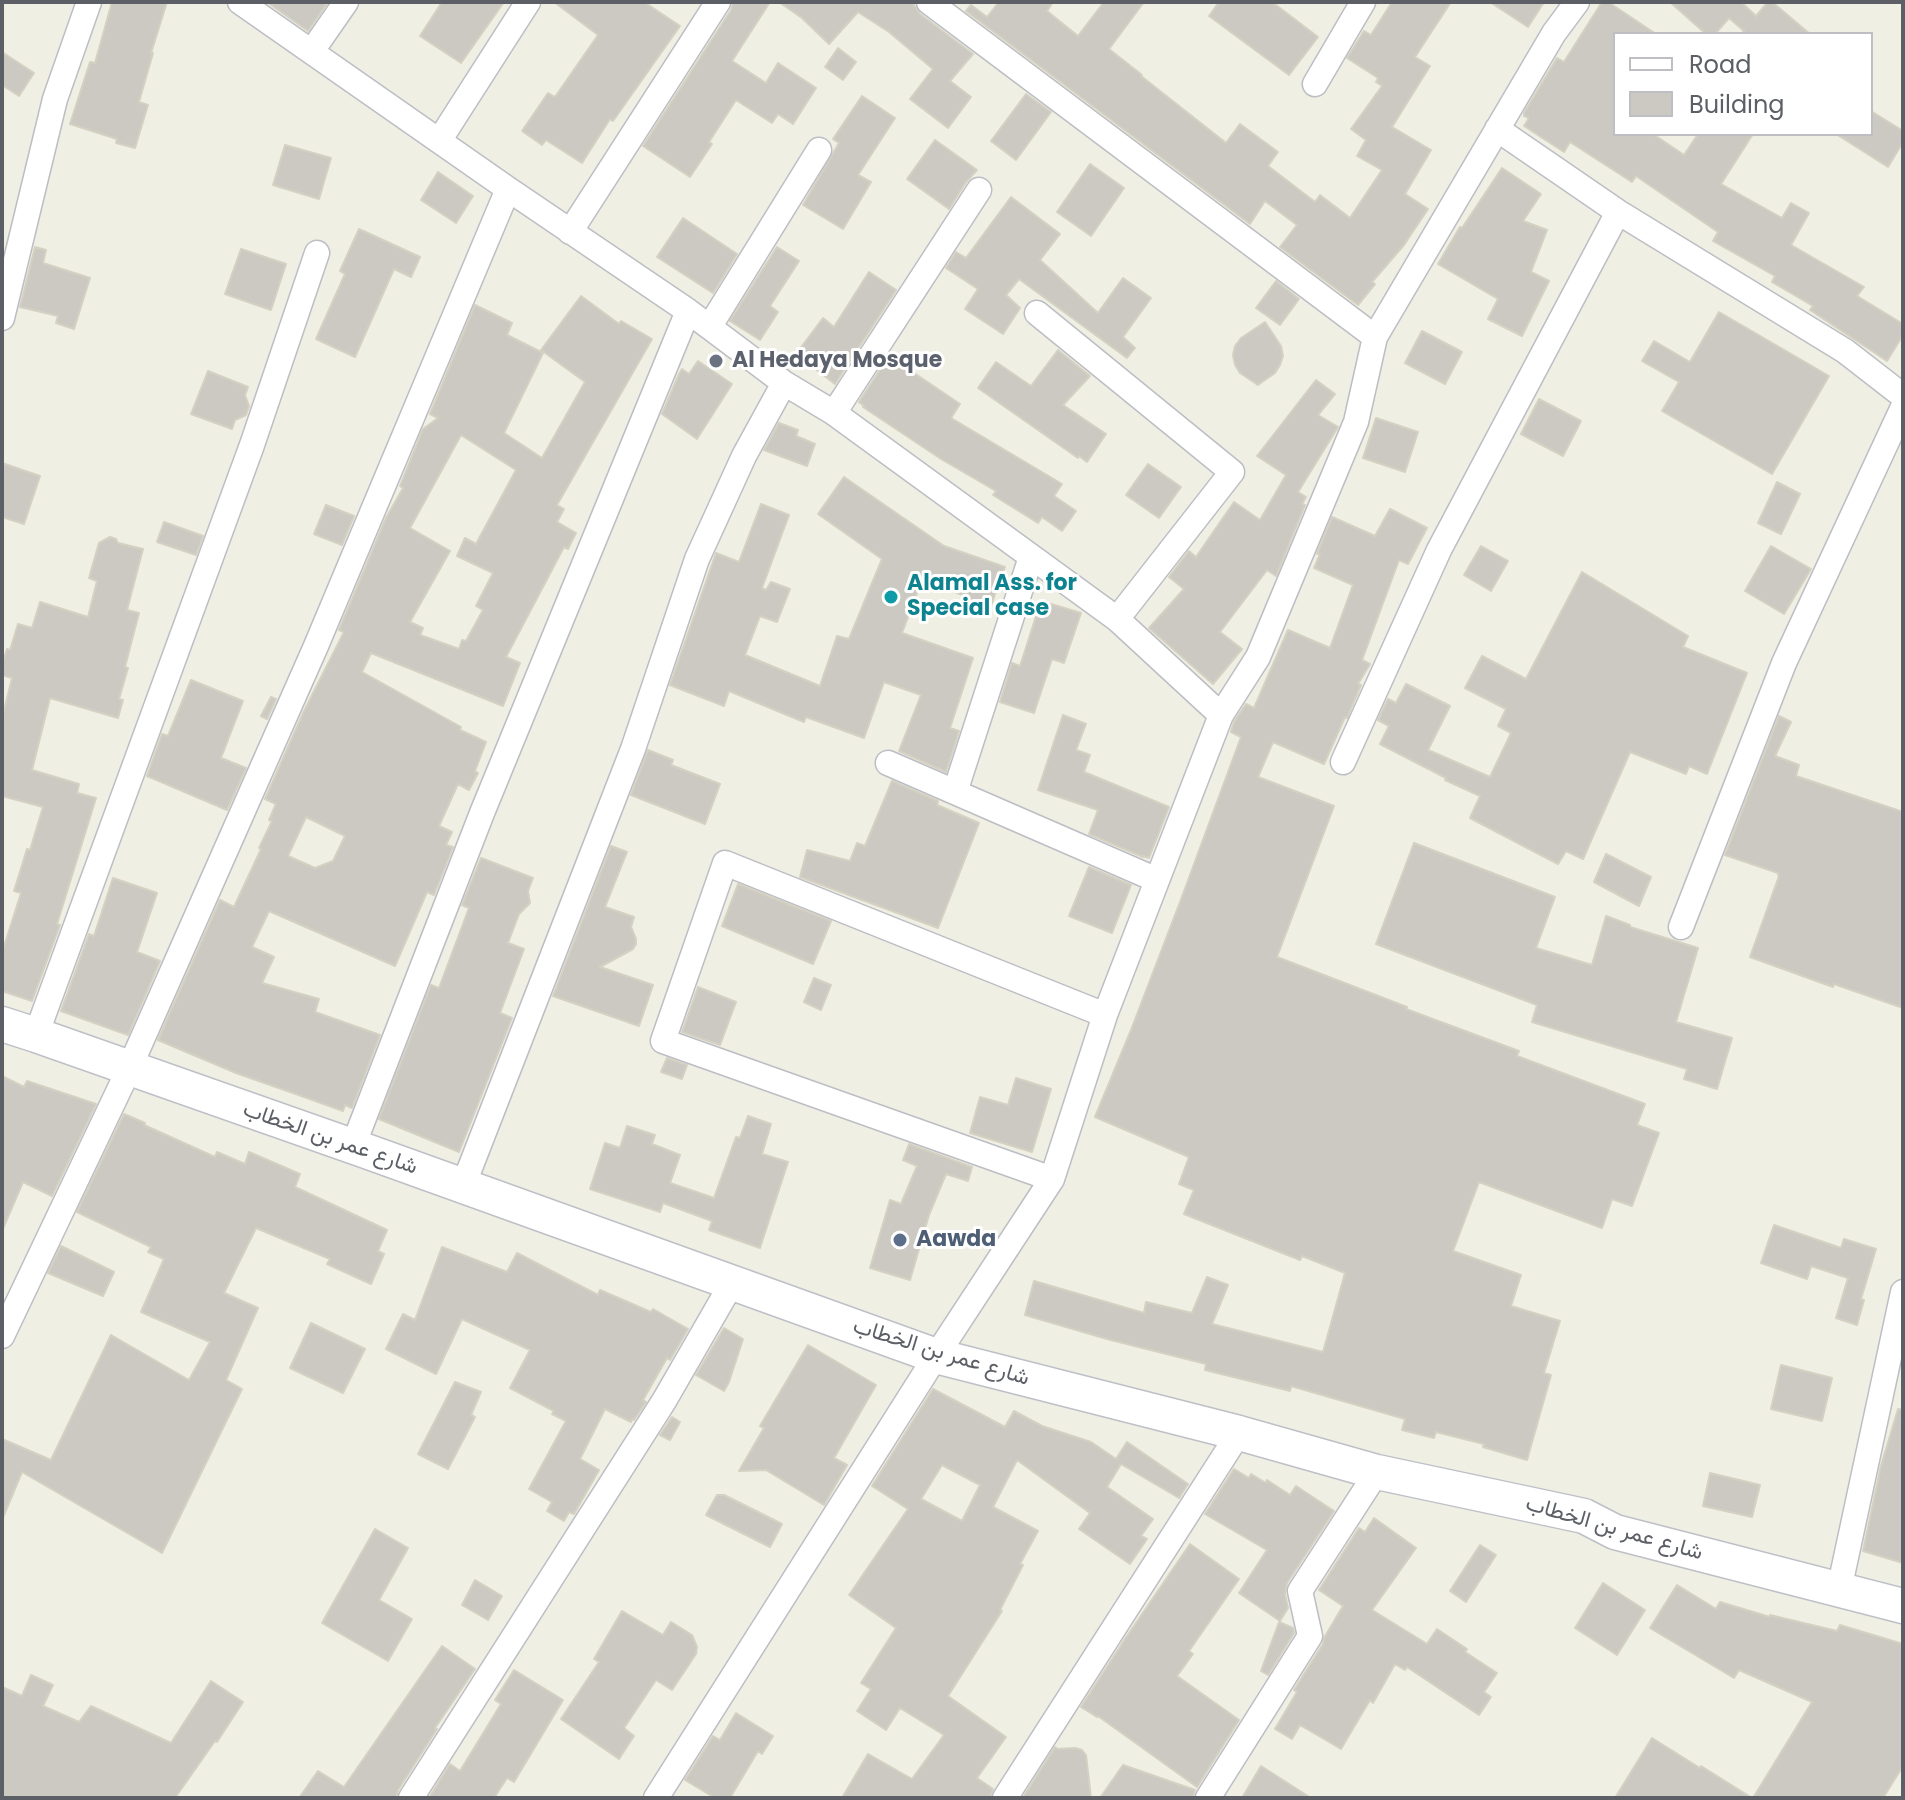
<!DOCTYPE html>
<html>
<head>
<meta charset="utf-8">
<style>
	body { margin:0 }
	#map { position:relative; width:1905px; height:1800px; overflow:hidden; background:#f0efe4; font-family:Poppins,sans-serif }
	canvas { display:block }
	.frame { position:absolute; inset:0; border:4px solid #5c6066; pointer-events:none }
	.legend { position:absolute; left:1613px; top:32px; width:260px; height:104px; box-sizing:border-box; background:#fff; border:2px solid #bebfc2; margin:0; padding:10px 14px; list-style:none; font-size:24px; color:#5c6066 }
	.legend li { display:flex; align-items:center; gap:16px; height:40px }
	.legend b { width:40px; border:2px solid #bebfc2 }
</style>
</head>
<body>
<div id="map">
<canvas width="1905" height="1800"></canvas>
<div class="frame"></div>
<ul class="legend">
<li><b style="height:10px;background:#fff"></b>Road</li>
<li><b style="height:22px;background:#cbc9c1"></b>Building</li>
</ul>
</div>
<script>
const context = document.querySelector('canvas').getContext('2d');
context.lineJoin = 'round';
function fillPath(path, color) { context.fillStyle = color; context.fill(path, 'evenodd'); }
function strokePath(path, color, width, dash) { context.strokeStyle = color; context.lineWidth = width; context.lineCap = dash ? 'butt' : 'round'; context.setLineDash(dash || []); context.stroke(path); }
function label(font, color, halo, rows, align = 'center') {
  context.font = font + ' Poppins,Vazirmatn,sans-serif'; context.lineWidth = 6; context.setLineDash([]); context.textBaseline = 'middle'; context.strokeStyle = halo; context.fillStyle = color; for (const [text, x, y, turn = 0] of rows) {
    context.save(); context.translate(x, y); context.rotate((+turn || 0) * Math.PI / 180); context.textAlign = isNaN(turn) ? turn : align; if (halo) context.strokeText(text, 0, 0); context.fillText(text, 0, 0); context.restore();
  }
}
const building = new Path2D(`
	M112,2H167L151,53H153L139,102L148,105L135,148L116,143L117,139L70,124L90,62L95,63Z
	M267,2H328L308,31Z
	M442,2H504L461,63L420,36Z
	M554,2H644L680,26L613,121L610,119L582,163L546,140L542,145L522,131L548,93L555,97L598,35Z
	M733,2H770L732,61L766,83L778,63L816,88L793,124L778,114L772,123L736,100L709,142L712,144L690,177L643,146L731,10Z
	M779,2H912L920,14L973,54L950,81L971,97L948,128L910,99L933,69L889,32L858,12L829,44L802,18Z
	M999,2H1053L1047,11L1078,36L1104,2H1144L1109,49L1142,75L1141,76L1226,143L1240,124L1278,152L1268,166L1315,202L1320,195L1350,218L1382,170L1357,156L1366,140L1351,129L1382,86L1376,82L1378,78L1347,58L1364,31L1371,35L1392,2H1451L1415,57L1430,66L1392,127L1431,150L1405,194L1428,209L1404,245L1372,282L1375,284L1358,305L1280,247L1297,225L1265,201L1250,224L966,11L971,5L987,17Z
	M1219,2H1272L1318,37L1289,75L1209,16Z
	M1490,2H1544L1528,27Z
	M1602,2H1608L1656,34H1615V134H1653L1684,155L1698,134H1753L1721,184L1782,218L1791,203L1809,213L1791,245L1864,287L1857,296L1903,324V335L1887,361L1810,310L1813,306L1772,282L1775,276L1713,241L1718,232L1636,176L1632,182L1570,142L1564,152L1524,126L1529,118L1524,116V113L1557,58L1564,62Z
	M1670,2H1743L1742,3L1756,16L1768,2H1772L1810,34H1741L1744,31L1729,18L1715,34H1706Z
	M838,48L856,62L843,80L825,67Z
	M2,52L34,73L19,96L2,85Z
	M1026,94L1051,112L1016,160L991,141Z
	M862,96L895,118L858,175L871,182L843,229L803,205L839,143L833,139Z
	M1871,111L1903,131V142L1888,167L1836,134H1871Z
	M935,140L977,170L966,182L949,209L907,179Z
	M285,145L331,158L319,199L273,185Z
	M1090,164L1124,188L1091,236L1057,212Z
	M1502,168L1541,194L1523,221L1547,230L1531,272L1549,281L1522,336L1488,319L1498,299L1438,264L1460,227L1462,228Z
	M438,172L473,196L456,223L421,200Z
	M1011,197L1060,234L1040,260L1098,313L1123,278L1151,298L1123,337L1135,348L1127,358L1019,279L1006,295L1020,308L1003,334L965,309L978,289L946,268L956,252L966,258Z
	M683,218L737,254L713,293L657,257Z
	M359,229L420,257L411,277L394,269L355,357L316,339L345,274L340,271Z
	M35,247L46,250L43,263L90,278L74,329L56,323L58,316L20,307Z
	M777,247L799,261L770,306L778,312L760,340L730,321Z
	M241,249L286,264L271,310L225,294Z
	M869,272L896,290L835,384L796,354L823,318L834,327Z
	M1276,281L1299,299L1280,325L1256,308Z
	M581,296L619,324L621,321L652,339L557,505L564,509L557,522L576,533L568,549L564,547L506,657L520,663L503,706L371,653L362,672L461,727L460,730L486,742L475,771L478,773L469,790L458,784L439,826L452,832L446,845L453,847L434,895L427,892L395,966L269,911L252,947L274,957L262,983L319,999L315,1012L380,1035L352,1108L345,1105L343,1111L293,1093L236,1073L158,1040L220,900L234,907L261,849L259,848L272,821L269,820L276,804L265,799L304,711L344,632L339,630L386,518L403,488L400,486L423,429L438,418L430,414L475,305L512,323L507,335L543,353L504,433L542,458L585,382L541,350ZM461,435L516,470L476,544L465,538L457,556L493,573L476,606L483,610L466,641L462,640L459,649L420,635L423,628L410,622L450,551L410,528ZM306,817L345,836L333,861L315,868L288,856Z
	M1719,312L1829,376L1772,474L1662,411L1679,382L1642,361L1654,341L1690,362Z
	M1265,322L1281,346L1283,356L1280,365L1275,373L1258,385L1240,373L1235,365L1233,355L1235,346L1241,338Z
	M1422,331L1462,352L1445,384L1405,363Z
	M1058,350L1090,376L1063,405L1106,434L1087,462L1079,456L1078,458L978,388L996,362L1031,386Z
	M889,356L960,404L951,418L1062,484L1054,496L1076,511L1062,531L1042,517L1038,523L993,495L996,491L941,459L863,407L864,406L859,402Z
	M698,361L732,384L697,439L662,414L679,374L682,369L689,374Z
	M208,371L248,387L245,395L249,406L246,415L235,420L232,429L191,414Z
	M1316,380L1335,394L1318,415L1338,427L1298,492L1306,497L1302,504L1305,505L1276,576L1267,570L1220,632L1242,649L1213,684L1149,628L1184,589L1169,577L1189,551L1196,557L1234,502L1260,520L1286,475L1257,456Z
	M1539,399L1581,421L1563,456L1521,434Z
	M1376,418L1418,432L1405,472L1363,458Z
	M779,423L798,430L796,436L815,444L807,466L764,450Z
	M2,463L40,476L24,524L2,517Z
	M1148,464L1181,487L1159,518L1126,495Z
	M844,477L944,546L1005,567L989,611L966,602L968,597L922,580L902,633L973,658L950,728L959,731L946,772L899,751L921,695L884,682L864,738L806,717L804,722L729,691L724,706L670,685L716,553L739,562L761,504L789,515L762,588L766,590L771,582L790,589L777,622L760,616L745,655L820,686L837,636L849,639L882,559L818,514Z
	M1777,482L1800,494L1781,534L1758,523Z
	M326,505L354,516L342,545L314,534Z
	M1390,509L1427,528L1408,564L1399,560L1362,660L1370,664L1358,684L1361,685L1347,718L1345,717L1324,764L1273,742L1258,777L1334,806L1277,957L1407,1007L1406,1009L1519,1051L1517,1056L1645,1104L1637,1125L1659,1133L1632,1206L1612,1199L1602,1228L1479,1182L1453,1251L1521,1275L1511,1306L1560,1321L1544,1373L1551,1375L1527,1460L1483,1447L1484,1444L1436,1432L1434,1438L1402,1430L1405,1419L1291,1386L1290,1391L1205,1370L1206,1364L1107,1339L1025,1315L1034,1281L1144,1313L1146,1302L1192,1313L1207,1277L1228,1285L1212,1324L1323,1352L1345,1273L1302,1256L1300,1260L1184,1214L1194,1190L1179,1184L1189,1157L1095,1117L1131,1030L1180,902L1241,737L1231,732L1234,722L1246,704L1254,708L1288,630L1330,648L1353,585L1314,568L1320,554H1317L1332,517L1375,536Z
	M164,522L203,536L196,555L157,542Z
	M110,537L116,539L118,543L143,549L127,610L139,613L125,667L128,668L119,699L123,700L118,718L50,698L32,770L79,784L77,793L96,798L57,924L60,925L32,1001L2,991V953L21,893L14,891L27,849L30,850L43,807L2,796V719L12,678L2,675V665L7,649L10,650L18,624L32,628L40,602L88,617L97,581L89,578L99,543Z
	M1481,546L1508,561L1491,591L1464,575Z
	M1771,546L1811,569L1784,614L1745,591Z
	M1582,572L1688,636L1683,647L1747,673L1707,774L1689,766L1686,774L1630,752L1583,859L1566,851L1558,864L1470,818L1480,796L1445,780L1446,778L1380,744L1389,726L1378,720L1388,699L1396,703L1406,684L1450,706L1428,750L1490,777L1511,733L1498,726L1506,709L1465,688L1482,656L1526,679Z
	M1041,601L1081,613L1064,663L1052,659L1034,713L1000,702L1012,663L1020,666Z
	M191,680L243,701L221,758L246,768L227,810L147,776L162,734L168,736Z
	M271,697L276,699L267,719L261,716Z
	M1063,715L1086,724L1076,750L1090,755L1084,772L1169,807L1149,858L1143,856V857L1089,834L1098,810L1038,790Z
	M1779,716L1791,722L1775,756L1799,765L1796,776L1903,812V1008L1834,984L1833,987L1750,957L1779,876L1778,875V873L1725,855Z
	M648,750L673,760L671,765L720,784L705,824L631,795Z
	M892,781L938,801L937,805L979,823L938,928L800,877L807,850L850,861L857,843L865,846Z
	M1414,843L1555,897L1536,948L1592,965L1606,916L1630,925V927L1698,948L1676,1022L1732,1038L1717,1089L1684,1079L1687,1069L1532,1022L1537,1005L1376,944Z
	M611,846L627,852L605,907L634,917L631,927L636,939V944L633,949L600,967L653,985L639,1026L553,996Z
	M1606,854L1651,877L1639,906L1594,882Z
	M481,858L533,878L528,891L530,903L519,914L508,943L524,949L500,1013L512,1018L459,1152L379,1119L431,985L439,988L469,908L462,905Z
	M1089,867L1131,885L1112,933L1069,916Z
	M113,878L157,893L137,952L160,961L128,1035L61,1011L89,934L94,936Z
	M738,884L831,921L813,964L722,926Z
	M814,978L831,985L821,1010L804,1002Z
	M698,987L736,1002L720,1045L682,1032Z
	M667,1058L687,1065L682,1079L661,1072Z
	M2,1076L24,1087L27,1081L96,1104L52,1196L23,1182L2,1231Z
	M1016,1078L1051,1089L1032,1152L970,1133L980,1097L1008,1105Z
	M124,1114L145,1123L144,1125L215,1157L217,1152L245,1164L249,1152L300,1174L295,1187L387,1230L378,1251L384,1254L371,1284L327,1264L330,1259L256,1228L224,1293L258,1308L226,1380L242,1389L162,1553L22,1472L2,1520V1439L51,1460L111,1335L189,1380L210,1342L141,1312L164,1259L148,1252L151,1247L77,1212Z
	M748,1116L771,1124L762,1154L788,1162L760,1248L709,1230L712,1221L663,1203L660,1212L590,1189L605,1143L620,1148L627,1126L655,1135L652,1144L680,1155L670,1183L714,1198L736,1137L740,1138Z
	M909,1144L972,1167L968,1181L946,1174L929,1215L910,1280L870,1268L890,1200L901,1204L917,1166L903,1160Z
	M1774,1225L1841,1248L1844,1239L1876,1249L1861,1299L1864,1300L1857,1325L1836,1318L1848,1278L1811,1266L1807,1279L1761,1263Z
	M61,1246L114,1272L103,1296L48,1273Z
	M442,1247L507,1272L517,1253L598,1295L600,1290L651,1312L653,1309L688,1329L670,1360L667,1358L643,1400L646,1402L634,1420L632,1419L631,1422L605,1409L580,1459L599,1470L574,1514L569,1512L564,1521L547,1511L552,1502L529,1489L566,1421L552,1414L554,1411L510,1388L530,1350L462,1319L436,1374L386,1349L403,1314L415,1320Z
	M311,1323L365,1349L343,1393L290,1368Z
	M724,1328L743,1339L729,1382L724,1391L696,1375Z
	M808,1345L876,1385L834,1458L847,1465L824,1505L766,1470L739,1471L764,1428L760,1426Z
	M1781,1365L1832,1378L1822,1421L1771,1409Z
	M455,1382L481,1392L471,1415L475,1417L448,1469L418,1454Z
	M933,1389L1005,1427L1014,1411L1042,1426L1091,1442L1116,1459L1127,1442L1188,1484L1179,1498L1121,1464L1107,1487L1153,1519L1141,1536L1147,1539L1130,1564L1079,1529L1090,1513L1017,1460L993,1507L1038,1531L1020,1564L1023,1565L1000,1610L1002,1611L948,1696L1006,1737L977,1778L993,1789L990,1798H842L868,1754L912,1779L944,1735L900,1708L886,1730L857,1711L871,1689L861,1683L896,1628L849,1595L908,1509L872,1486ZM942,1465L980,1485L962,1521L921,1499Z
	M1898,1409L1903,1410V1563L1863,1551L1881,1466Z
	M672,1417L680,1422L670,1440L660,1435Z
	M1234,1469L1249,1478L1251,1474L1266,1483L1267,1480L1290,1495L1296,1486L1334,1511L1287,1583L1285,1594L1288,1608L1280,1621L1239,1593L1267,1550L1205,1514Z
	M1710,1473L1760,1485L1752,1517L1703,1506Z
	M717,1495H724L782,1524L770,1547L706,1515Z
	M1374,1518L1416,1548L1372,1610L1427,1644L1437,1629L1467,1649L1465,1652L1497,1673L1484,1692L1491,1697L1479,1715L1407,1667L1405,1670L1395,1664L1373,1703L1370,1700L1341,1749L1300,1725L1292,1739L1275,1729L1297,1692L1294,1690L1323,1644L1324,1638L1343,1606L1319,1590L1359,1528L1365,1532Z
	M375,1529L408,1548L379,1600L412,1619L388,1661L322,1623Z
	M1190,1544L1239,1579L1189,1651L1193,1654L1177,1676L1239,1720L1197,1787L1098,1716L1097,1717L1081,1707L1125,1639Z
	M1480,1545L1496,1555L1466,1602L1450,1591Z
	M475,1580L502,1596L488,1620L462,1605Z
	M1603,1583L1645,1610L1617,1655L1575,1628Z
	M1677,1585L1716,1609L1720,1602L1770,1617V1615L1837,1631L1840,1625L1903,1644V1766L1883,1798H1753L1812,1702L1739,1670L1734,1678L1650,1628Z
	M622,1611L663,1635L671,1622L692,1635L697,1647L696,1654L672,1690L656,1680L624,1728L634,1736L619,1759L561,1719L599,1662L594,1659Z
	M1279,1622L1293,1628L1294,1633L1268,1675L1261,1671Z
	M442,1646L475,1669L435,1728L437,1729L398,1790L396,1798H299L318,1771L344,1787Z
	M514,1670L563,1700L514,1782L507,1778L494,1798H429L450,1764L460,1771L501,1704L495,1700Z
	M31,1675L53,1685L43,1706L79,1722L91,1706L171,1743L211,1681L243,1702L217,1742L215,1741L175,1798H2V1687L22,1696Z
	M736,1713L773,1736L762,1754L758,1751L730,1798H715L685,1780L713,1736L720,1740Z
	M1652,1738L1700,1768L1701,1766L1752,1798H1615Z
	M1055,1747L1058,1749L1075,1748L1082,1750L1086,1755L1091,1798H1026L1024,1796Z
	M1123,1765L1195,1790L1193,1798H1100Z
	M1261,1766L1311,1798H1242Z`);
const street = new Path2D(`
	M240,2L508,189L688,311L784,383L834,413L1117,619L1221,715
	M929,2L1375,337
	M312,51L346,2
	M1315,84L1363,2
	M1497,129L1618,212L1845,351L1903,396
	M439,141L528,2
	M570,232L718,2
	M1037,313L1232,472L1117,619
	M2,318L55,99L89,2
	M710,326L819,150
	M834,413L979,190
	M1343,762L1439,550L1618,212
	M888,763L1157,880
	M955,792L1031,557
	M1681,927L1784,663L1903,407
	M36,1035L252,445L317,253
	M353,1146L482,813L688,311
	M1052,1179L663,1041L725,863L1105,1015
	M463,1186L633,749L697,559L744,456L784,383
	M2,1336L129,1069L316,646L508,189
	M1839,1590L1903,1292
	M411,1798L664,1401L732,1283
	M656,1798L936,1356L1052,1179L1105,1015L1221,715L1258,657L1356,422L1375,337L1554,33L1577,2
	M1005,1798L1239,1433
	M1208,1798L1310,1636L1300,1591L1377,1472`);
const secondary = new Path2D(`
	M2,1024L36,1035L366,1151L936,1356L1239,1433L1377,1472L1584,1516L1615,1532L1903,1606`);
const markers = [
	[716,361,8,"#6b7280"],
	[891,597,8,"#0f9aa8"],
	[900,1240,8,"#5c6f8a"]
];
const worshipNames = [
	["Al Hedaya Mosque",732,361]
];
const cultureNames = [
	["Alamal Ass. for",907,584],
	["Special case",907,609]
];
const streetNames = [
	["شارع عمر بن الخطاب",330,1139,19],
	["شارع عمر بن الخطاب",941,1353,17],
	["شارع عمر بن الخطاب",1614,1529,16]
];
const serviceNames = [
	["Aawda",916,1240]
];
fillPath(building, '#cbc9c1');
strokePath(building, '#d5d1c2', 2);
strokePath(street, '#bcbec4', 27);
strokePath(secondary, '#bdc0c7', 37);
strokePath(street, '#fff', 24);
strokePath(secondary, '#fff', 34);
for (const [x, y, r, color] of markers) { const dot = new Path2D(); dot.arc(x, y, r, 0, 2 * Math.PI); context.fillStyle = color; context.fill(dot); strokePath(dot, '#fff', 3); }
label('bold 22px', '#5b616d', '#fff', worshipNames, 'left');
label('bold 22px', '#0d838f', '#fff', cultureNames, 'left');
label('22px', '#5c6066', '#fff', streetNames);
label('bold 22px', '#4e5e75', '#fff', serviceNames, 'left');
</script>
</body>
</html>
